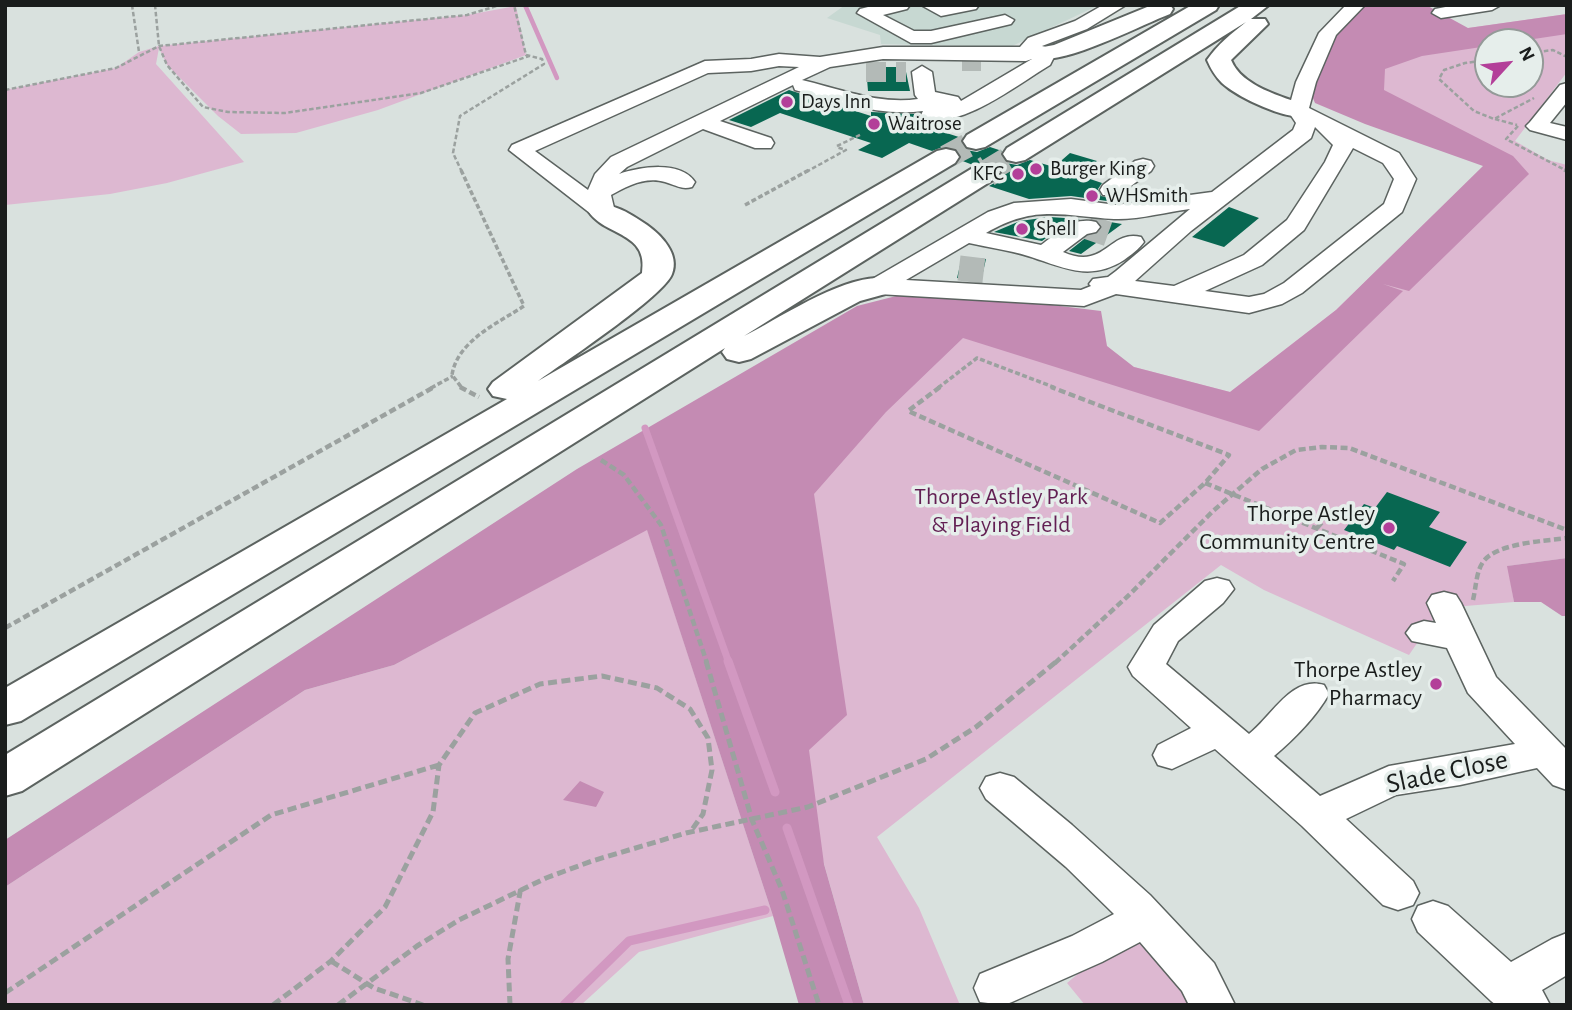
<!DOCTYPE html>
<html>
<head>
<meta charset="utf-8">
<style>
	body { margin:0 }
	#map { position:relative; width:1572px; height:1010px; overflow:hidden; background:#d9e1de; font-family:"Alegreya Sans",sans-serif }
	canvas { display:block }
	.frame { position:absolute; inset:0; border:7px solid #1a1d1c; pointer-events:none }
	.north { position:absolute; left:1474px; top:28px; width:70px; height:70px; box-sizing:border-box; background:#e6eeeb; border:2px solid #949a98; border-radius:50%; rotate:63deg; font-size:19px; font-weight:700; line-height:28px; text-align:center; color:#1a1d1c }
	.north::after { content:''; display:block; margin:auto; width:24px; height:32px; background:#b33f99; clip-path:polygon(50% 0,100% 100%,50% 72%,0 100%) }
</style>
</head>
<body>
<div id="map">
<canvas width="1572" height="1010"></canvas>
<div class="frame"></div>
<div class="north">N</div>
</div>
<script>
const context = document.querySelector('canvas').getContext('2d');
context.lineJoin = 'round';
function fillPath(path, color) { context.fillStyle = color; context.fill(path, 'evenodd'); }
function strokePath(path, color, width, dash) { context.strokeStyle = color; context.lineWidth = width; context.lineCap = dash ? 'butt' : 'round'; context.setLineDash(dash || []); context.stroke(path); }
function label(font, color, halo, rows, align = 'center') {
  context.font = font + ' "Alegreya Sans",sans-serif'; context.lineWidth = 7; context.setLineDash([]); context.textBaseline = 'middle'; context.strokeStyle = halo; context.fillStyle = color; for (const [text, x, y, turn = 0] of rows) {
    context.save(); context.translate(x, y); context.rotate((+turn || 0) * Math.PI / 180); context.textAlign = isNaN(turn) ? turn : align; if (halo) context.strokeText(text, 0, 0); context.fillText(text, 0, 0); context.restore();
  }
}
const built = new Path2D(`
	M845,5H1099L1010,47L881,44L880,35L827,18Z`);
const green = new Path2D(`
	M516,6L526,55L378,110L296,133L241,134L218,116L167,65L159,48L156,64L244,162L167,183L110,194L5,205V90L116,68L139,52L159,46L467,15Z
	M1567,14V72L1515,141L1548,160L1567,165V558L1508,566L1514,602L1441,608L1409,655L1264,590L1221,565L877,837L919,908L960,1005H864L808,807L731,485L932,324L1134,367L1230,392L1336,310L1484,166L1338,88L1468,28ZM1488,42H1530V84H1488Z
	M647,529L773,916L639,952L581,1005H5V887L305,690L394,665Z
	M1145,918L1212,1005H1085L1067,983Z`);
const forest = new Path2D(`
	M1356,5H1426L1468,28L1567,14V34L1514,42H1488V46L1422,56L1385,69L1384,90L1513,156L1529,174L1409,291L1383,284L1403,291L1259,431L963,338L886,412L814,494L847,715L809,750L824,864L864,1005H799L773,916L647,530L394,665L305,690L5,887V840L577,469L857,306L904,294L946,292L1101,311L1107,346L1134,367L1230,392L1336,310L1483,166L1365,124L1315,103L1306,82L1328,33Z
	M1567,558V616H1562L1541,602H1514L1507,566Z
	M580,781L604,792L596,807L563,800Z`);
const streamFar2 = new Path2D(`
	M525,5L557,78`);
const streamFar1 = new Path2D(`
	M645,428L729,663`);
const stream = new Path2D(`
	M728,661L775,792
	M787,828L849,1005
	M564,1005L629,941L765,910`);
const building = new Path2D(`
	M866,67H905L910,91H868Z
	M789,90L871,116V112L914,114L915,123L962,138L961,142L966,150L977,152L990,147L1002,151L1001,155L1006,163L1017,165L1030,160L1054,167L1070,153L1097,161L1078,175L1102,183L1098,189L1101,196L1112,198L1107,201L1071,196L1029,199L989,186L1007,176L1002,174L998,165L985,161L973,165L960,160L961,156L956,148L945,146L932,151L909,143L882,158L858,150L871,143L780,113L751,127L729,120Z
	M1229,207L1259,218L1224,247L1192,237Z
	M1049,217L1080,219L1065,224L1042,241L994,232L1020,221Z
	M1098,220L1122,224L1081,254L1069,251L1088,236L1098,234L1103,227Z
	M962,257L986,259L981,281L957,278Z
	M1387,492L1440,512L1429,527L1467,542L1450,567L1397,546L1394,550L1344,530L1364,504L1375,508Z`);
const minorTunnelFar1 = new Path2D(`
	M962,61H981
	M866,72H906`);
const minorTunnel = new Path2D(`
	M1088,227L1108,234
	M959,268L984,271`);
const highwayTunnelFar1 = new Path2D(`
	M946,157L976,141
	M986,172L1016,154`);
const highwayTunnel = new Path2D(`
	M986,172L989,170`);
const pathFar3 = new Path2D(`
	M132,5L139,52
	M155,5L159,46L167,65L203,107L228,112L285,113L421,93L529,56
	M1530,53L1553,50L1567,57
	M1488,60L1465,63L1444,70L1439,79L1474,111L1494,119L1534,98
	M5,90L116,68L159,46L467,15L500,5
	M1495,119L1517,125
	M1518,126L1506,139L1567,171
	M837,146L862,134
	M462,172L453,153L460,116L544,64L542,59L526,55L514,5
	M806,172L846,150L836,147`);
const pathFar2 = new Path2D(`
	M461,170L524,306C498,323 457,341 452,375L462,388
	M1564,170L1567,171
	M745,205L809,170
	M431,388L453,376
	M938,388L977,358L1056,388`);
const pathFar1 = new Path2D(`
	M460,387L479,397
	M940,387L908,411L1160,523L1205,483L1229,455L1051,387
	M601,460L624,475L661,525L707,663
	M1205,483L1404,564L1393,581
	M1317,528L1333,510L1353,518
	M1473,600C1476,588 1476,572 1483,562C1496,543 1545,541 1567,538
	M5,628L434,387
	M1055,663L1129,595L1213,511L1262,469L1296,450L1322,447L1349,448L1567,530`);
const path = new Path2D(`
	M706,661L752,820L782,890L819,1005
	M331,961L374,988L423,1005
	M5,993L271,815L439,765
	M273,1005L331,961L385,907L433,812L439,765L475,713L540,684L602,676L657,688L690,709L708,738L712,770L703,814L691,831
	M338,1005L417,946L459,920L546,878L592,861L686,833L808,807L926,759L976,727L1057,661
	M510,1005L508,959L521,887`);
const minor = new Path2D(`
	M876,5H910L907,9L883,15L914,31H931L1005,15L1014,20L1011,24L931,43H911L857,13L860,9Z
	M921,5H979L976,9L941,16Z
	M1103,5H1126L1087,29L1042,46L1053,49L1056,53L1050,65C1018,84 962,129 924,119L921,115L923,111C880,117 837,101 795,90L793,85L720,121L771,138L774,143L771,148H755L703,129L627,167L619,174C640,167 680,160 695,182L692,187C681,190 676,185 665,182C646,176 627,186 611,195L615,212L611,217H595L509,150L512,145L705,61L751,59L779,54L820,57L883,47H1020L1028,38L1075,21ZM883,59L1026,61L1032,59L961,101L958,97L935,92L932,72L922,66L912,72L915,95L918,99C880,105 840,89 802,80L830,67ZM779,66L799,67L611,157L595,174L588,190L535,151L708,73L751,71Z
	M1346,5H1365L1336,35L1316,82L1309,108L1399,153L1416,179L1402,212L1302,293L1282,304L1249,313L1116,294L1084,306L878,294L869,291L865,286L869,281L988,212L1014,203L1071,199L1116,205L1212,192L1293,130L1296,123L1288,111L1296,82L1319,33ZM1315,127L1333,145L1325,162L1287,220L1244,255L1174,286L1135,281L1191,231L1311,138ZM1353,148L1383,163L1394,179L1384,204L1284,283L1264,294L1249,297L1205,291L1262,265L1304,230ZM1190,209L1116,271L1108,277L1093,279L1089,284L1091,286L1081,290L906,280L969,243C991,248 1016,251 1037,259C1069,270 1093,280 1124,260C1131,255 1139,249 1144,242L1141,237C1109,229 1105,271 1063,252L1087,234L1096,232L1100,227L1096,222C1073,216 1059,232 1041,245L986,233C1035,204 1062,216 1114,219C1138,220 1166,212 1190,209Z
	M1456,5H1501L1492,10L1441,18L1432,13L1435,9Z
	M1567,83V102L1550,123L1567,127V140L1530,130L1526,126L1530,122L1560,85Z
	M1143,159L1151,161L1154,166L1151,171L1119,195H1103L1100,190L1103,185L1135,161Z
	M1217,578L1229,581L1234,589L1223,603L1178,641L1166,664L1249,734C1272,716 1292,675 1324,685L1329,694C1316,717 1294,739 1274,756L1320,796L1389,766L1515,744L1468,693L1447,648L1412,641L1406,633L1412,625L1424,621L1436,623L1427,603L1432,595L1444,592L1456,595L1461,603L1496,677L1567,750V790L1553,785L1537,768L1460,785L1396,795L1346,819L1413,881L1419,893L1413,905L1398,910L1383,905L1302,826L1215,749L1172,769L1158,765L1153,755L1158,745L1191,728L1133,676L1128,667L1154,625L1205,581Z
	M1000,773L1014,777L1072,825L1150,895L1214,963L1235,1005H1189L1182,991L1140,942L1102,962L1012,1002L1004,1005L980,1002L974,988L980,974L1072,936L1114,914L1066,867L986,799L980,788L986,777Z
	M1433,901L1448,906L1511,962L1552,939L1567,933V975L1542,990L1550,1005H1496L1491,1001L1418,932L1412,919L1418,906Z`);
const highway = new Path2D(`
	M1152,5H1170L1173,9L1170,14C1141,25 1065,65 1038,58L1034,53L1038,48L1054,45Z
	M1192,5H1219L1216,10L985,147L976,149L967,147L963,141L967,135Z
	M1242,5H1269L1251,19H1265L1268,24L1231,60C1242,87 1282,96 1307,106L1311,111L1307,116C1287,121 1237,97 1222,83C1215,76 1211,69 1207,60C1218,44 1231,34 1246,22L1025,160L1016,162L1007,160L1003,154L1007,148Z
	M946,149L955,151L959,157L955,163L21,721L5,725V688L507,399L493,396L488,389L493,382L642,273C649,232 605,236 589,212L593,206C612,201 631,214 647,225C661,235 680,254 672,274C664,296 563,363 538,381L937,151Z
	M986,164L996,166L1000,172L996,178L744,336C780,318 850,270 889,279L894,286L889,293L860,301L751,359L739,362L727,359L722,352L725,348L22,791L5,796V755L976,166Z`);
const markers = [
	[787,102,7,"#b33f99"],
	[874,124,7,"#b33f99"],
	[1036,169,7,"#b33f99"],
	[1018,174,7,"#b33f99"],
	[1092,196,7,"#b33f99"],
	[1022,229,7,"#b33f99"],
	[1389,528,7,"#b33f99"],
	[1436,684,7,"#b33f99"]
];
const farPoinames = [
	["Days Inn",801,102],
	["Waitrose",888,124],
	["Burger King",1050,169],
	["KFC",1004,174,"right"],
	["WHSmith",1106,196],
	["Shell",1036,229]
];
const parkNames = [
	["Thorpe Astley Park",1001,497],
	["& Playing Field",1001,525]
];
const poiNames = [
	["Thorpe Astley",1375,514],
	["Community Centre",1375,542],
	["Thorpe Astley",1422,670],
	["Pharmacy",1422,698]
];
const nearStreetnames = [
	["Slade Close",1447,772,-12]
];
fillPath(built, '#c7d8d2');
fillPath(green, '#ddb8d1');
fillPath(forest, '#c48bb3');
strokePath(streamFar2, '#d298c1', 4.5);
strokePath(streamFar1, '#d298c1', 7);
strokePath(stream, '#d298c1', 9);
fillPath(building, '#086751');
strokePath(minorTunnelFar1, '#b3bab7', 20, [20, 10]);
strokePath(minorTunnel, '#b3bab7', 25, [25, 12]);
strokePath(highwayTunnelFar1, '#b3bab7', 24, [24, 12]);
strokePath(highwayTunnel, '#b3bab7', 31, [31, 16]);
strokePath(minor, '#5c6360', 3);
strokePath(highway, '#5c6360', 4);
strokePath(pathFar3, '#9ba19f', 2.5, [4.5, 2.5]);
strokePath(pathFar2, '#9ba19f', 3.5, [5, 2.5]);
strokePath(pathFar1, '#9ba19f', 4.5, [7, 3.5]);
strokePath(path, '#9ba19f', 5, [9, 4.5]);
fillPath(minor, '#fff');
fillPath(highway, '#fff');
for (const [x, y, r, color] of markers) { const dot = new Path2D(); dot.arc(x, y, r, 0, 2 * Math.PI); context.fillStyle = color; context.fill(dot); strokePath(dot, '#e6eeeb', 2.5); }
label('21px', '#1a1d1c', '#e6eeeb', farPoinames, 'left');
label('24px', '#621f53', '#e6eeeb', parkNames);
label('24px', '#1a1d1c', '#e6eeeb', poiNames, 'right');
label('28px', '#1a1d1c', '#e6eeeb', nearStreetnames);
</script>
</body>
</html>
